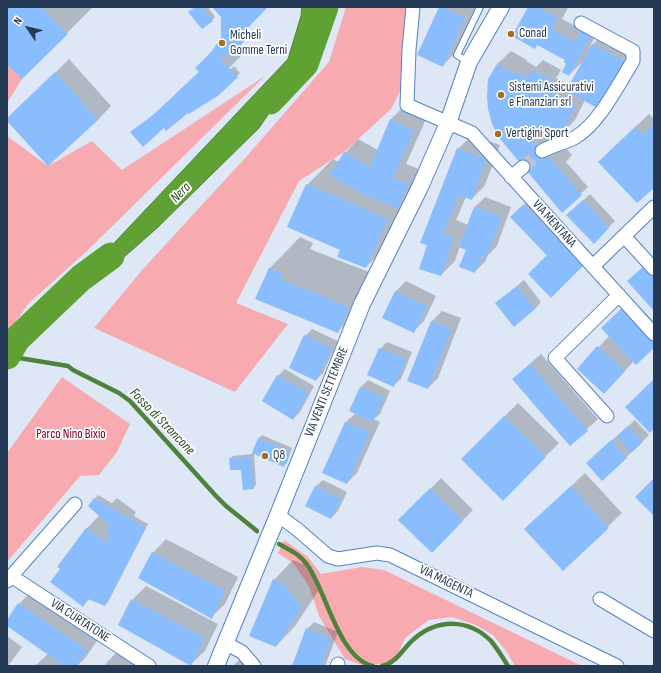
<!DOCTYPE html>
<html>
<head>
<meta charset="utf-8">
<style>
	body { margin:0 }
	#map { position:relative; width:661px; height:673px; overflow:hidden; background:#dde7f5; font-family:"Sofia Sans Condensed",sans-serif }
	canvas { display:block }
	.frame { position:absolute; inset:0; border:8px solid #253a54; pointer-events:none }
	.north { position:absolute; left:8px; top:8px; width:40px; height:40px; -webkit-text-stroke:3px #fff; paint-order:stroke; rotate:305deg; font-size:11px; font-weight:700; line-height:16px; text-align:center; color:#253a54 }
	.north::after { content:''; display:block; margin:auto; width:14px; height:18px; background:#253a54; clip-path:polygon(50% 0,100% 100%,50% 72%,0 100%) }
</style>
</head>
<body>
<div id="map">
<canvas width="661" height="673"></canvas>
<div class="frame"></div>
<div class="north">N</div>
</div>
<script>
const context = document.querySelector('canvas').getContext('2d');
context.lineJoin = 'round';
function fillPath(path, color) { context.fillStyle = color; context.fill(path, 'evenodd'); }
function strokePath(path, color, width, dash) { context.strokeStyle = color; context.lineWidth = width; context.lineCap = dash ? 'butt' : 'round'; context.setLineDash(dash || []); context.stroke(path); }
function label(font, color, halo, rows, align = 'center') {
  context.font = font + ' "Sofia Sans Condensed",sans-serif'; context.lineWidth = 3.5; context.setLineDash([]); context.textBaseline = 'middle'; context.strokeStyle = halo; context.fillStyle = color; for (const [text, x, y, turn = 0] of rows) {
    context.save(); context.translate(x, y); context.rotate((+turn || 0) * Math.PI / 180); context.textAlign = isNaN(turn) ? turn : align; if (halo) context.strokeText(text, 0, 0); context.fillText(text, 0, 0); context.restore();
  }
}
const green = new Path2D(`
	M346,7H414L408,76L391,109L344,152L299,181L236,303L288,324L235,392L94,328L143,269L247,156L329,62Z
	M7,65L22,79L7,103Z
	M265,76L87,251L28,304L7,335V136L48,166L92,141L122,170Z
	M62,377L130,424L117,452L99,475L80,476L7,562V453Z
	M284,540L308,557L321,574L362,567L384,570L582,666H515L507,652L493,635L476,625L452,617L429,620L405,638L396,658L382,664L362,665L345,659L319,616L309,586L293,563L278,553Z`);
const water = new Path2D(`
	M302,7H333L328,26L259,128L157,228L90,287L81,278L288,59L301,16Z`);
const shadow = new Path2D(`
	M7,7H93L67,33L7,64Z
	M195,7H208L215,17L212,20Z
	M214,7H267L244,31L248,35L237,48L243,54L228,69L229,71L234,66L240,73L219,94L164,126L131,132L157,112L200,71L197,68L213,51L222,38V17Z
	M440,7H477L456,52L442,66Z
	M529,7H566L568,8L562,19L583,30L592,21L601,26L589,48L603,34L636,52L585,100L575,120L561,134L545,125L572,155L566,162L588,187L562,211L497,64L511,51L527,60L526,61L536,67L543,60L561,70L556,78L568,84L571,81L572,82L583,61L569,75L566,60L538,44L535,48Z
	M69,59L111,106L98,120H7Z
	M404,106L427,117L406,164L421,170L397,237L366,267L341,250L307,185L333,159L339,162L345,153L358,139L378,150L390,120Z
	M649,114L654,119V186L613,148Z
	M472,135L500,145L485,185L472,199L466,197L456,220L468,225L475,207L485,197L511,207L497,246L488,255L485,262L474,272L467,249L460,246L455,261L441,275L420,268L458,149Z
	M535,194L593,255L551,296L529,274L548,255L511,217Z
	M590,194L615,221L594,242L568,215Z
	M300,237L313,243L310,249L379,276L369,301L338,331L256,298L270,268Z
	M524,280L541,302L535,309L496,303Z
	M406,281L436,296L424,321L414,331L396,291Z
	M632,299L654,322V347L634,361L615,382L578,369L610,335L613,317Z
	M442,311L461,318L438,378L428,388L409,381L432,321Z
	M312,329L338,341L323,373L316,380L305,336Z
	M387,342L412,352L401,379L394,385L380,349Z
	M541,354L598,419L570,445L524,369Z
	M285,369L314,386L300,412L293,419L278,376Z
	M368,380L390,391L380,414L374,419L380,422L357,473L347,483L323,473L346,422L356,413L350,410L361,387Z
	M518,403L559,443L503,499L462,459Z
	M635,420L649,435L603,480L594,456Z
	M262,435L292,448L287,463L283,466L254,453L256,485L253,488L242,469L230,459L233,456L252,454L259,438Z
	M585,473L622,513L563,569L540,515Z
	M441,478L473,510L432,551L400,520Z
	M323,480L347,492L338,511L331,518L306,505L316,486Z
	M98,495L112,503L117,498L136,512L134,516L148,524L108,602L105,605L89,599L83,606L61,569L86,529L100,515L89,506Z
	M166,539L238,577L225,604L211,617L153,553Z
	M293,560L305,565L321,587L295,626L276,646L274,580Z
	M146,586L218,624L205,651L191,664L119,625L132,600Z
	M33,590L100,636L86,657L77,666H35L48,654L7,625V622L19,604Z
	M314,622L338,632L325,666H293L307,629Z
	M7,636L22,647L8,666H7Z
	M121,648L156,666H105L107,662Z
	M239,660L253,666H233Z`);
const stream = new Path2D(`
	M7,356L68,366L73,370L119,393L130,401L216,496L226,506L257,531
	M279,544C290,550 301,555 308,566C326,591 339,659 373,666
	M382,666C397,663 403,648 414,639C437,619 468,618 491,641C497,648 503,658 508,666`);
const river = new Path2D(`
	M270,101L305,64L325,7
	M7,356L17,339L81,278L111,256`);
const building = new Path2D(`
	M7,7H41L68,34L22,79L7,65Z
	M195,7H202L213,21L202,29L188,12Z
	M212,7H268L241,35L246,39L236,51L234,49L223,59L212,51L238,77L219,95L189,114L188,113L166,131L164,128L143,147L130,132L153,115L199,72L195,68L212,51L221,37V17Z
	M439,7H443L465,18L443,67L417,55Z
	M528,7H537L558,18L552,29L575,42L581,31L591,36L569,76L562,72L566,64L564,62L565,60L537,45L535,49L512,36Z
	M592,44L627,63L601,110L566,91Z
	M497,64L514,74L515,71L527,78L532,70L551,80L546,89L576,105L561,135L545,126L534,141L582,195L562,213L500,139L492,124L488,109L487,96L488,79Z
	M55,72L98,120L48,166L7,121V118Z
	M390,119L414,131L393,178L408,184L398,208L363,194L330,175L344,152L370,167Z
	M654,123V188L637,203L598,162L635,127L642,135Z
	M457,148L486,159L472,200L459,195L443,234L454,238L441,276L419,269L427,245L420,243Z
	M306,184L388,219L366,268L337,257L340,250L287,227Z
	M583,200L609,228L594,244L566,215Z
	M524,204L583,266L551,298L528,274L546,256L558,267L510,217Z
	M474,207L502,217L486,257L482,256L475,273L459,267L466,250L459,247Z
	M644,266L654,276V311L627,281Z
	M269,268L283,273L280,279L349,307L338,333L255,299Z
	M517,286L535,309L514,327L495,303Z
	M395,291L427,306L414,333L382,318Z
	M621,309L654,343V348L636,365L601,328Z
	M431,321L452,329L428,389L407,381Z
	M304,335L332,348L316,381L289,368Z
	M597,346L625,371L604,394L577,369Z
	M379,348L406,359L394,387L367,375Z
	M530,364L588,431L570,446L512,379Z
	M277,375L308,393L293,420L262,401Z
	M654,379V429L650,433L625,407Z
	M360,387L384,398L373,422L349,411Z
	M504,416L546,457L503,501L461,459Z
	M345,422L370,432L347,484L322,473Z
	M628,426L643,442L631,453L617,436Z
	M258,438L290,452L284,467L252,453Z
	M611,440L627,458L602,481L586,463Z
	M251,456L254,489L243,490L241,470H230L229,458Z
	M654,478V515H653L635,497Z
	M315,486L341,499L331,519L305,506Z
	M571,486L609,528L563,571L524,529Z
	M430,488L463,521L432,553L398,520Z
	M94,498L146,528L105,606L88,599L83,607L50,582L60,569L57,567L86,528L107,543L109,525L88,506Z
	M152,552L225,591L212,619L138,578Z
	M273,579L285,585L302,607L276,647L249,636Z
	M131,599L205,638L191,666L118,625Z
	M18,603L87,650L76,666H64L7,626V620Z
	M306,628L331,639L321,666H292Z`);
const minorTunnel = new Path2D(`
	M523,167L542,151`);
const service = new Path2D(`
	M468,62L457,55L480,7`);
const minor = new Path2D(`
	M413,7L409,50L407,105L472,133L654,334
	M542,151C553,145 565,143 576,137C600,122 618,85 633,61V51L581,23
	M511,177L523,167
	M624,236L654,269
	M593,266L654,207
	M607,416L555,358L619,295
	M278,515L298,530L328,556L338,559L377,553L390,555L617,666
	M11,576L149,666
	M7,581L75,504
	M600,599L654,631
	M225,643L242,652L254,666
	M337,666L338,664`);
const tertiary = new Path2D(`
	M216,666L278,515L362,304L420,187L448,123L469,62L501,7`);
const markers = [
	[511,34,4,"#a07124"],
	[222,43,4,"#a07124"],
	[501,95,4,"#a07124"],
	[498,134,4,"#a07124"],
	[265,456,4,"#a07124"]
];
const poiNames = [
	["Conad",519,34],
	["Micheli",230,36],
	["Gomme Terni",230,51],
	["Sistemi Assicurativi",509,88],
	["e Finanziari srl",509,103],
	["Vertigini Sport",506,134],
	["Q8",273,456]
];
const streetNames = [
	["VIA MENTANA",554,224,48],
	["VIA VENTI SETTEMBRE",327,392,-68],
	["VIA MAGENTA",446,582,26],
	["VIA CURTATONE",80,621,33]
];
const parkNames = [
	["Parco Nino Bixio",71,435]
];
const waterNames = [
	["Nera",181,193,-46],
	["Fosso di Stroncone",162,422,46]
];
fillPath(green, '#f7abb0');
fillPath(water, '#60a133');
strokePath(water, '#4e823d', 1);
fillPath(shadow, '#0003');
strokePath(stream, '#4e823d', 4.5);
strokePath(river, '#60a133', 27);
fillPath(building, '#8abdfd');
strokePath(minorTunnel, '#b8c4d5', 13, [13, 6]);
strokePath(service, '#5484c1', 8);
strokePath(minor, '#5484c1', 15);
strokePath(tertiary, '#5484c1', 18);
strokePath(service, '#fff', 6);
strokePath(minor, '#fff', 13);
strokePath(tertiary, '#fff', 16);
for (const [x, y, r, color] of markers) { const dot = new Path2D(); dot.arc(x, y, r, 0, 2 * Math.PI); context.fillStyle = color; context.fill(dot); strokePath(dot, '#fff', 1.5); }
label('13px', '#253a54', '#fff', poiNames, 'left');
label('13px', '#253a54', '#fff', streetNames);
label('13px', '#800528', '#fff', parkNames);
label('italic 14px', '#2e481e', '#fff', waterNames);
</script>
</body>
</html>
